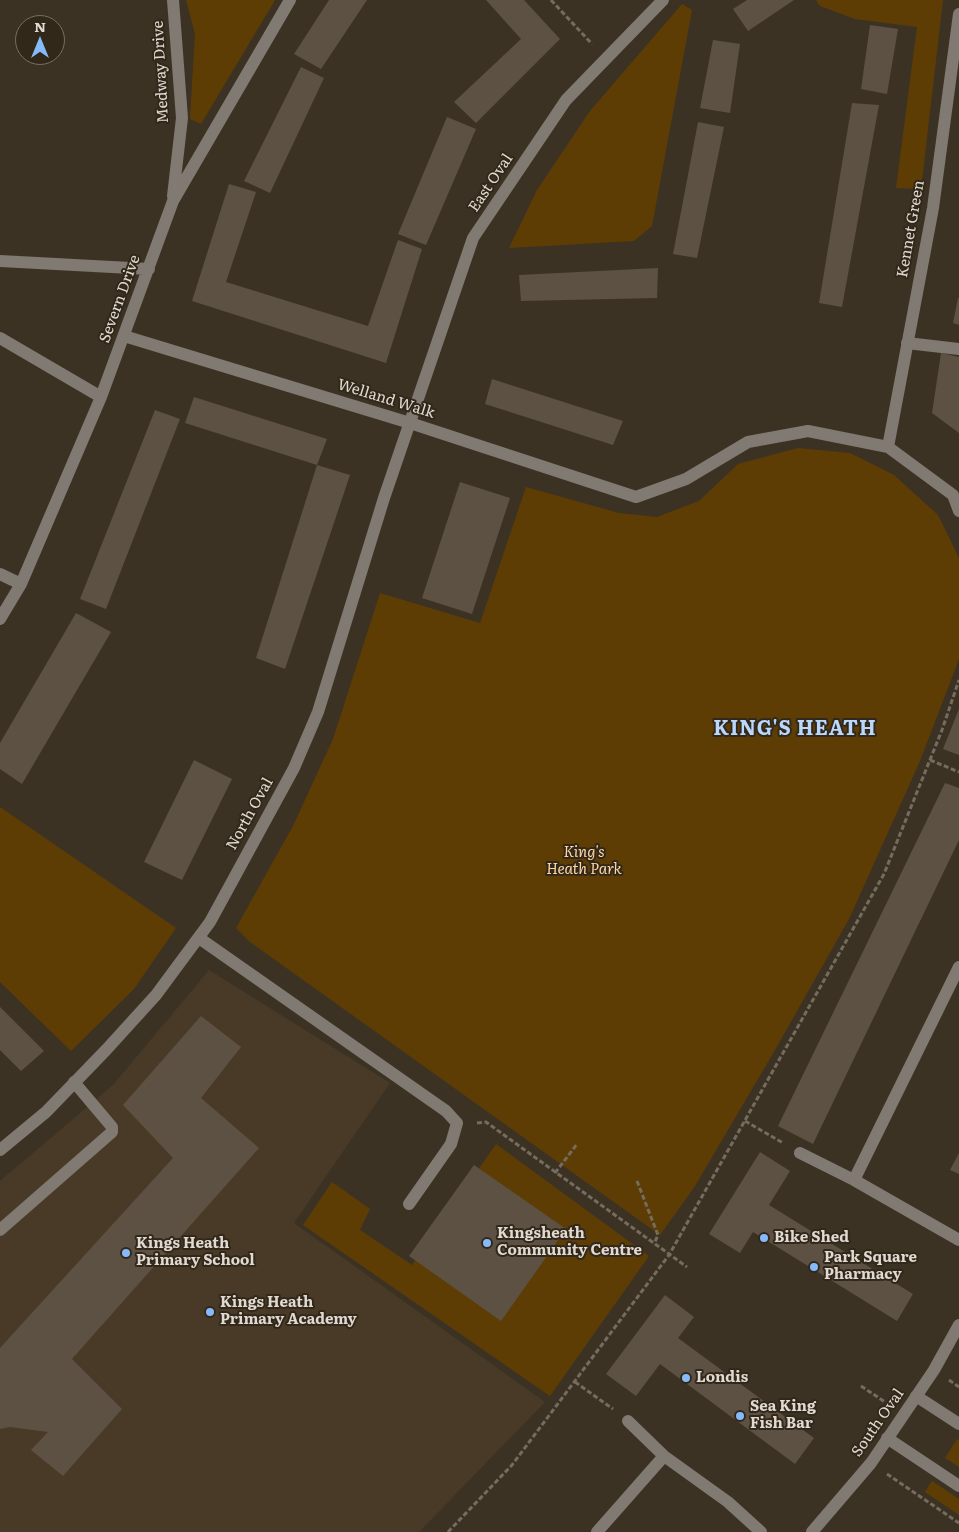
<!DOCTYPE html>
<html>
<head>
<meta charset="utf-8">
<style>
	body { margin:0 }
	#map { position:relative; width:959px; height:1532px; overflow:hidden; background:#3c3224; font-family:Literata,serif }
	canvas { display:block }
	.north { position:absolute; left:15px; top:15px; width:50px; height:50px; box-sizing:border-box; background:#32281a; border:1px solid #786f64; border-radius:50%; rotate:0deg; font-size:14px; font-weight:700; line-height:20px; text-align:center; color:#e1dad2 }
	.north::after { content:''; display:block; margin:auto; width:18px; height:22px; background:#86bbfb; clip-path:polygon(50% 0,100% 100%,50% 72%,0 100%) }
</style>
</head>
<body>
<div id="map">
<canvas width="959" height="1532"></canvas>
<div class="north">N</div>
</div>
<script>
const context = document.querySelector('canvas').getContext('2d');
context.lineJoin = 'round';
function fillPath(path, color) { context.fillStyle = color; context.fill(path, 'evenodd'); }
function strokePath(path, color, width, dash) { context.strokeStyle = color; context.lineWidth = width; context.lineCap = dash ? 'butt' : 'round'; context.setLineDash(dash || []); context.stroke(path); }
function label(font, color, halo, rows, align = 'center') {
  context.font = font + ' Literata,serif'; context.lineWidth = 4; context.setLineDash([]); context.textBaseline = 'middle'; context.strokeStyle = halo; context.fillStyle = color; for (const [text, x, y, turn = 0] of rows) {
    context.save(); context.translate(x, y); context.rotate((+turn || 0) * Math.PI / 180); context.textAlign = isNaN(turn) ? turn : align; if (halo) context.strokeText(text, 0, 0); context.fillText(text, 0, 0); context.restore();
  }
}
const built = new Path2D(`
	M209,970L390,1083L294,1223L545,1402L419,1532H0V1181L113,1085Z`);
const green = new Path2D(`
	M186,0H275L201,124L190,119L195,34Z
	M816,0H943L921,189L896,188L917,27L855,19L820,6Z
	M682,4L692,10L652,226L634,241L509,248L537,190L590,111Z
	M798,448L850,453L894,475L938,515L959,558V659L920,761L849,919L775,1050L695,1186L660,1235L250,942L236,928L293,826L333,739L380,593L480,623L526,487L619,513L657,517L699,501L738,464Z
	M0,807L176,928L134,989L71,1051L0,982Z
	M496,1144L649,1256L550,1396L303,1225L332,1182L370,1209L360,1230L412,1265Z
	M957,1439L959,1440V1467L945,1458Z
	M932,1481L959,1499V1515L925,1492Z`);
const building = new Path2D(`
	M329,0H367L321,69L294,54Z
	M486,0H524L560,39L476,123L454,102L521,39Z
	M747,0H794L748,31L733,9Z
	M870,25L898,29L887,94L861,89Z
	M713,40L740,44L730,113L700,108Z
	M301,67L324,78L270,193L244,181Z
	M852,103L879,105L842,307L819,303Z
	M447,117L476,129L426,245L398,234Z
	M698,122L724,127L697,258L673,254Z
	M229,184L256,192L226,282L368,326L398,240L422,249L386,363L192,301Z
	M658,268L657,298L521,301L519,275Z
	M958,298H959V325L953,323Z
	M941,353L959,357V433L932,413Z
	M492,379L623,421L613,445L485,404Z
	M194,397L327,439L317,465L185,423Z
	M155,410L180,419L106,609L80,599Z
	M317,465L350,475L285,669L256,658Z
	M460,482L510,498L472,614L422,598Z
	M76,613L111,632L22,784L0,769V743Z
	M959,709V755L943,749Z
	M194,760L232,779L182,880L144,862Z
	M945,783L959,788V840L813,1144L778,1126Z
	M0,1007L44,1051L21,1071L0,1050Z
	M201,1016L241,1047L201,1098L259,1148L72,1359L122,1409L63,1476L31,1450L48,1432L10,1427L0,1429V1348L173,1158L123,1105Z
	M760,1152L790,1171L769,1205L913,1294L897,1321L753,1232L740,1253L709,1234Z
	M959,1153V1174L950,1170Z
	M474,1165L566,1229L501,1321L409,1256Z
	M665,1295L694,1317L678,1338L814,1438L795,1464L660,1364L636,1396L606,1374Z`);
const path = new Path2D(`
	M551,0L592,44
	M930,760L959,772
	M745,1121L783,1143
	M477,1123L486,1122L687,1267
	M555,1173L577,1144
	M637,1181L658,1235L654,1244
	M949,1380L959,1387
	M575,1382L613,1409
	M861,1386L888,1404
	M887,1474L959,1523
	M448,1532L512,1465L669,1255L884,874L942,730L959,680`);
const minor = new Path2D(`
	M173,0L182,118L173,196
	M0,261L149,269
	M124,336L410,423L636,497L686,479L748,442L808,431L888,447L953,495L959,511
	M0,338L101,397
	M907,343L959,349
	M888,447L933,208L959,14
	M0,574L21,584
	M0,619L21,584L101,397L173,201L290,0
	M199,938L446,1111L457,1123L451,1144L409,1204
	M959,967L854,1180L959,1240
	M0,1150L46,1112L106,1050L156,995L210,922L294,768L318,712L384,498L473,238L566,100L663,0
	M800,1153L854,1180
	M0,1230L112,1132V1127L74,1082
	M916,1396L959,1424
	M628,1421L664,1456L728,1502L761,1532
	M887,1438L959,1486
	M597,1532L664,1456
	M812,1532L871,1463L934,1370L959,1325`);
const markers = [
	[764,1238,5,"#86bbfb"],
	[487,1243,5,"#86bbfb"],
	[126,1253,5,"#86bbfb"],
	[814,1267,5,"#86bbfb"],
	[210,1312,5,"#86bbfb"],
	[686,1378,5,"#86bbfb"],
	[740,1416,5,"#86bbfb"]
];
const streetNames = [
	["Medway Drive",161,72,-93],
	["East Oval",491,183,-56],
	["Kennet Green",911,229,-80],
	["Severn Drive",120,299,-70],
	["Welland Walk",386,399,17],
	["North Oval",250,814,-61],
	["South Oval",878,1423,-55]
];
const parkNames = [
	["King's",584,853],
	["Heath Park",584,870]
];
const poiNames = [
	["Kingsheath",497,1234],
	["Community Centre",497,1251],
	["Bike Shed",774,1238],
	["Kings Heath",136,1244],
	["Primary School",136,1261],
	["Park Square",824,1258],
	["Pharmacy",824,1275],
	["Kings Heath",220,1303],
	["Primary Academy",220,1320],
	["Londis",696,1378],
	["Sea King",750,1407],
	["Fish Bar",750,1424]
];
const districtNames = [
	["KING'S HEATH",795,729]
];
fillPath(built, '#493a27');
fillPath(green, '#5e3d05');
fillPath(building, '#5c5142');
strokePath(path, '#756c60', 3, [5, 2.5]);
strokePath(minor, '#807a73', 12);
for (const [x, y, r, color] of markers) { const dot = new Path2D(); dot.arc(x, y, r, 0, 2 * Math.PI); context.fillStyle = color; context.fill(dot); strokePath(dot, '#32281a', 2); }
label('15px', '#e1dad2', '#32281a', streetNames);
label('italic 15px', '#fed7a4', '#32281a', parkNames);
label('bold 15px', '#e1dad2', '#32281a', poiNames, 'left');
context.letterSpacing = '1px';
label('bold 20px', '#bad7fc', '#32281a', districtNames);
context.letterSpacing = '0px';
</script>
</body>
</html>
